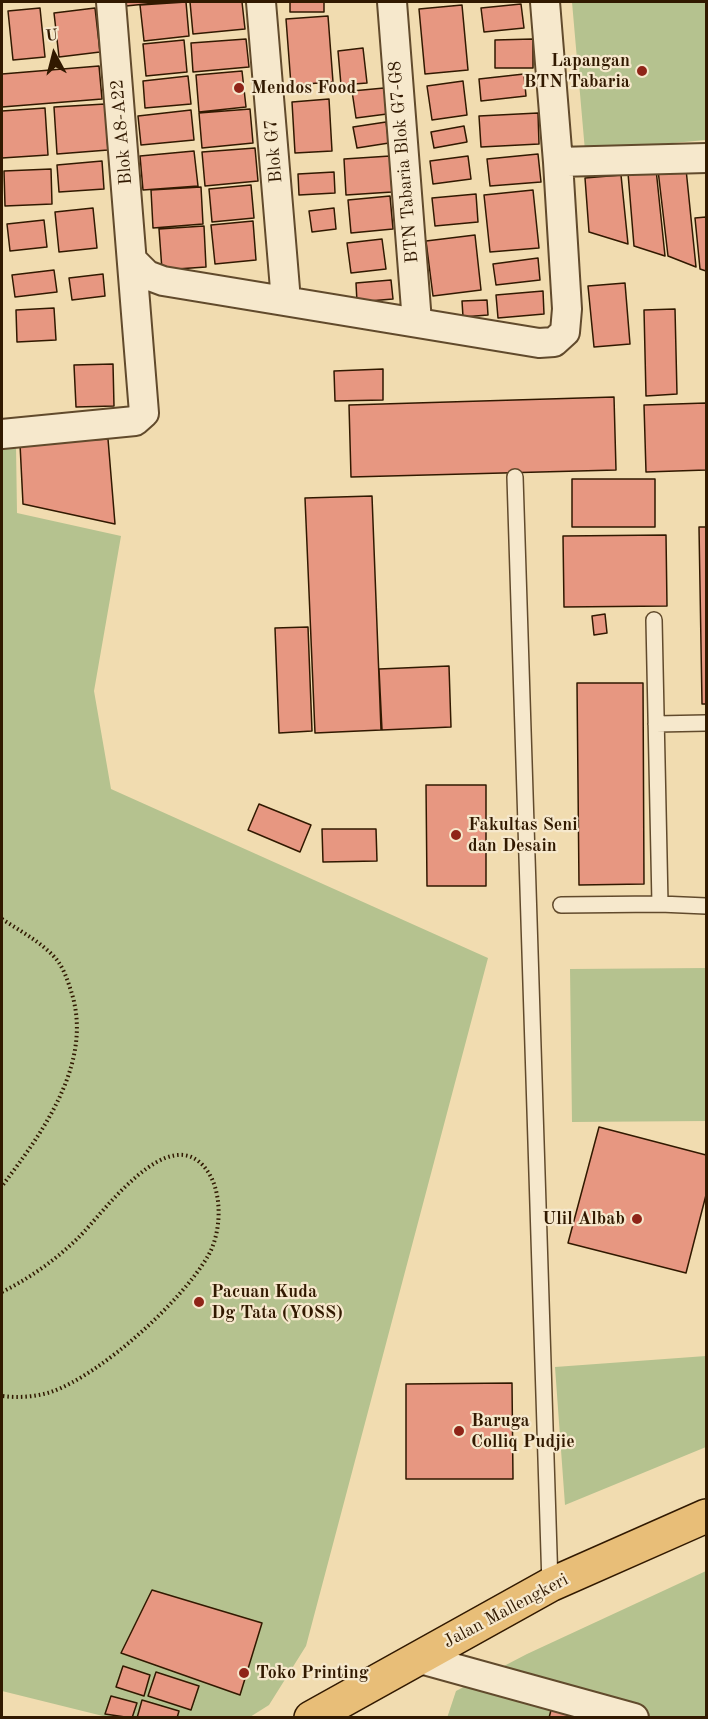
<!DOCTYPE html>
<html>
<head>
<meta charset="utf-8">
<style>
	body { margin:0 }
	#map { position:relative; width:708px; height:1719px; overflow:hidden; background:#f1dcb0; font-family:"Old Standard TT",serif }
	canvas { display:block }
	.frame { position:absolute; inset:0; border:3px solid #311900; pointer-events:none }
	.north { position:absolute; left:24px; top:24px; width:60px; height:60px; -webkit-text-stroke:4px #f6e8cc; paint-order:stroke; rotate:353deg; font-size:16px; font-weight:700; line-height:24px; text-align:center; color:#311900 }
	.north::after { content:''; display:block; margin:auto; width:21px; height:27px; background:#311900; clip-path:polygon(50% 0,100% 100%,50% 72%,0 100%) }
</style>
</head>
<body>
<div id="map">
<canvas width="708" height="1719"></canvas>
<div class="frame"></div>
<div class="north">U</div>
</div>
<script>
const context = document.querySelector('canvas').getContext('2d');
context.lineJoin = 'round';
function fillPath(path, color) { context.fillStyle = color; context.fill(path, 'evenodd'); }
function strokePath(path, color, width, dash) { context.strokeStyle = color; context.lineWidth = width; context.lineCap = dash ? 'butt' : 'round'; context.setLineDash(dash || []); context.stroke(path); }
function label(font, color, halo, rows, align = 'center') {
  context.font = font + ' "Old Standard TT",serif'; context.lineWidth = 4.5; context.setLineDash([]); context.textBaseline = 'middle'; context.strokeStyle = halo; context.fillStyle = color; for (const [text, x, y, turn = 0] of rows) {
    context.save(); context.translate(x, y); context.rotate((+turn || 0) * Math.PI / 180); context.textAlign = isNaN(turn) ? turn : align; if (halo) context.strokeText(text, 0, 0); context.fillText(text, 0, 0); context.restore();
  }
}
const green = new Path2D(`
	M572,2H706V140L585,151Z
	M16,446L17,513L121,536L94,691L111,789L488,958L306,1646L269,1705L250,1717L111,1718L2,1691V448Z
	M706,968V1121L572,1122L570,969Z
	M706,1356V1447L565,1505L555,1367Z
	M706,1571V1717L447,1718L456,1691L527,1654Z`);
const building = new Path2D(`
	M125,2H165L126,6Z
	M186,2L189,36L144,41L140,5Z
	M190,2H242L245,29L193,34Z
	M290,2H324V12H290Z
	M521,4L524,28L484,32L481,8Z
	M462,5L468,70L425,74L419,9Z
	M40,8L45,57L13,60L8,11Z
	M95,8L100,52L59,57L54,13Z
	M328,16L333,82L291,85L286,19Z
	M246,39L249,67L193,72L191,43Z
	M533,39V68H495V40Z
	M184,40L187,72L146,76L143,44Z
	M363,48L367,83L341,85L338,51Z
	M99,66L102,99L2,107V74Z
	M242,71L246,107L199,112L196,75Z
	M524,74L526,96L481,101L479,79Z
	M188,76L191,104L145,108L143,81Z
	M463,81L467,115L432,120L427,86Z
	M384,88L387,114L356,118L352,91Z
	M329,99L332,151L295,153L292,102Z
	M105,104L108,150L57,154L54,107Z
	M45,108L48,155L2,158V111Z
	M250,109L253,143L202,148L199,113Z
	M191,110L194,140L141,145L138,116Z
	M538,113L539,144L481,147L479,116Z
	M386,122L389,143L357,148L353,127Z
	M464,126L467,142L434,148L431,132Z
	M255,148L258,181L205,186L202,152Z
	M194,151L198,186L143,190L140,156Z
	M538,154L541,182L490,186L487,159Z
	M390,156L392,192L346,195L344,159Z
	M468,156L471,179L433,184L430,161Z
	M102,161L104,189L59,192L57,165Z
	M51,169L52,204L5,206L4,171Z
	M656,169L665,256L634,246L628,173Z
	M686,169L696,267L668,256L658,170Z
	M334,172L335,193L299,195L298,174Z
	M621,175L628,244L589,232L585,178Z
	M251,185L254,218L212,222L209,189Z
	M201,187L203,224L153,228L151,190Z
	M533,190L539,248L490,252L484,195Z
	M476,194L478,222L435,226L432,198Z
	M390,196L393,229L351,233L348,200Z
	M93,208L97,248L59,252L55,212Z
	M334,208L336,229L312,232L309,211Z
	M706,217V271L700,269L695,218Z
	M44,220L47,247L10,251L7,224Z
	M253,221L256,260L215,264L211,225Z
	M204,226L206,267L162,270L159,229Z
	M475,235L481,290L433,296L426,241Z
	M382,239L386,269L351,273L347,243Z
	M538,258L540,280L496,285L493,264Z
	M54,270L57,292L15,297L12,275Z
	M103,274L105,296L72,300L69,278Z
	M391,280L393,299L357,302L356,283Z
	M625,283L630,344L594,347L588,286Z
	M543,291L544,314L498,318L496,295Z
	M487,300L488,315L463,317L462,301Z
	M54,308L56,340L17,342L16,310Z
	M675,309L677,394L646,396L644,310Z
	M113,364L114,406L76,407L74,365Z
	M383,369V400L335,401L334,371Z
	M614,397L616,470L351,477L349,405Z
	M706,403V470L646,472L644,405Z
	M108,439L115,524L23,504L20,444Z
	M572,479H655V527H572Z
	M372,496L381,730L315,733L305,498Z
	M699,527H706V704H702Z
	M666,535L667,606L564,607L563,536Z
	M605,614L607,633L594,635L592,616Z
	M308,627L312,731L279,733L275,628Z
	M449,666L451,727L382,730L379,669Z
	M577,683H643L644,884L579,885Z
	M426,785H486V886H427Z
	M259,804L311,825L300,852L248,830Z
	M322,829H376L377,861L323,862Z
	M599,1127L706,1155V1195L686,1273L568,1243Z
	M512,1383L513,1479H406V1384Z
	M152,1590L262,1623L240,1695L121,1653Z
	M123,1666L150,1675L144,1696L116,1687Z
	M156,1672L199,1686L191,1710L148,1696Z
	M111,1696L137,1703L132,1718L105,1714Z
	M142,1700L179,1711L177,1718H137Z
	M552,1706L591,1718H549Z`);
const path = new Path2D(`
	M2,919C20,931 43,943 57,960C63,968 67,978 70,988C96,1060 43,1132 2,1186
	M2,1292C30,1278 57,1259 79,1237C104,1212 169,1120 206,1169C223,1191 222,1232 208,1256C181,1302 102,1374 51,1392C35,1397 18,1398 2,1396`);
const service = new Path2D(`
	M515,477L550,1585
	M654,620L660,904L706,906
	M656,724L706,723
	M561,905L660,904`);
const minor = new Path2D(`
	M261,2L286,301
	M392,2L417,322
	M558,162L706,158
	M134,262L147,275L163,281L539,343L554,342L565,332L567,309L558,162L545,2
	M2,434L135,421L144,413L111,2
	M417,1658L634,1718`);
const primary = new Path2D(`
	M311,1718L550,1585L706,1516`);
const markers = [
	[642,71,6,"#8f2418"],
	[239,88,6,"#8f2418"],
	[456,835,6,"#8f2418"],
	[637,1219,6,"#8f2418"],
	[199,1302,6,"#8f2418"],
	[459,1431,6,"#8f2418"],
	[244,1673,6,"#8f2418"]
];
const poiNames = [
	["Lapangan",630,61,"right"],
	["BTN Tabaria",630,82,"right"],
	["Mendos Food",251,88],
	["Fakultas Seni",468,825],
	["dan Desain",468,846],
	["Ulil Albab",625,1219,"right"],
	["Pacuan Kuda",211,1292],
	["Dg Tata (YOSS)",211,1313],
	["Baruga",471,1421],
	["Colliq Pudjie",471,1442],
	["Toko Printing",256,1673]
];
const streetNames = [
	["Blok A8-A22",122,132,-95],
	["Blok G7",274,151,-95],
	["BTN Tabaria Blok G7-G8",404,162,-95],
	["Jalan Mallengkeri",506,1611,-28]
];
fillPath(green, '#b5c28f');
fillPath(building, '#e79781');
strokePath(building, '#311900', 1.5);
strokePath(service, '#614a2c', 18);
strokePath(minor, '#614a2c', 32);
strokePath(primary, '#311900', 36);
strokePath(path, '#311900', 4, [1.5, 3]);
strokePath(service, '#f6e8cc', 15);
strokePath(minor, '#f6e8cc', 28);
strokePath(primary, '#e8be78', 33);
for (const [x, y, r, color] of markers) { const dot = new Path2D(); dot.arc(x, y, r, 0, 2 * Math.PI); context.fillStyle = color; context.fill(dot); strokePath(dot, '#f6e8cc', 2); }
label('bold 18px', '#311900', '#f6e8cc', poiNames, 'left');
label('18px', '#311900', '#f6e8cc', streetNames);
</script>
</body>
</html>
